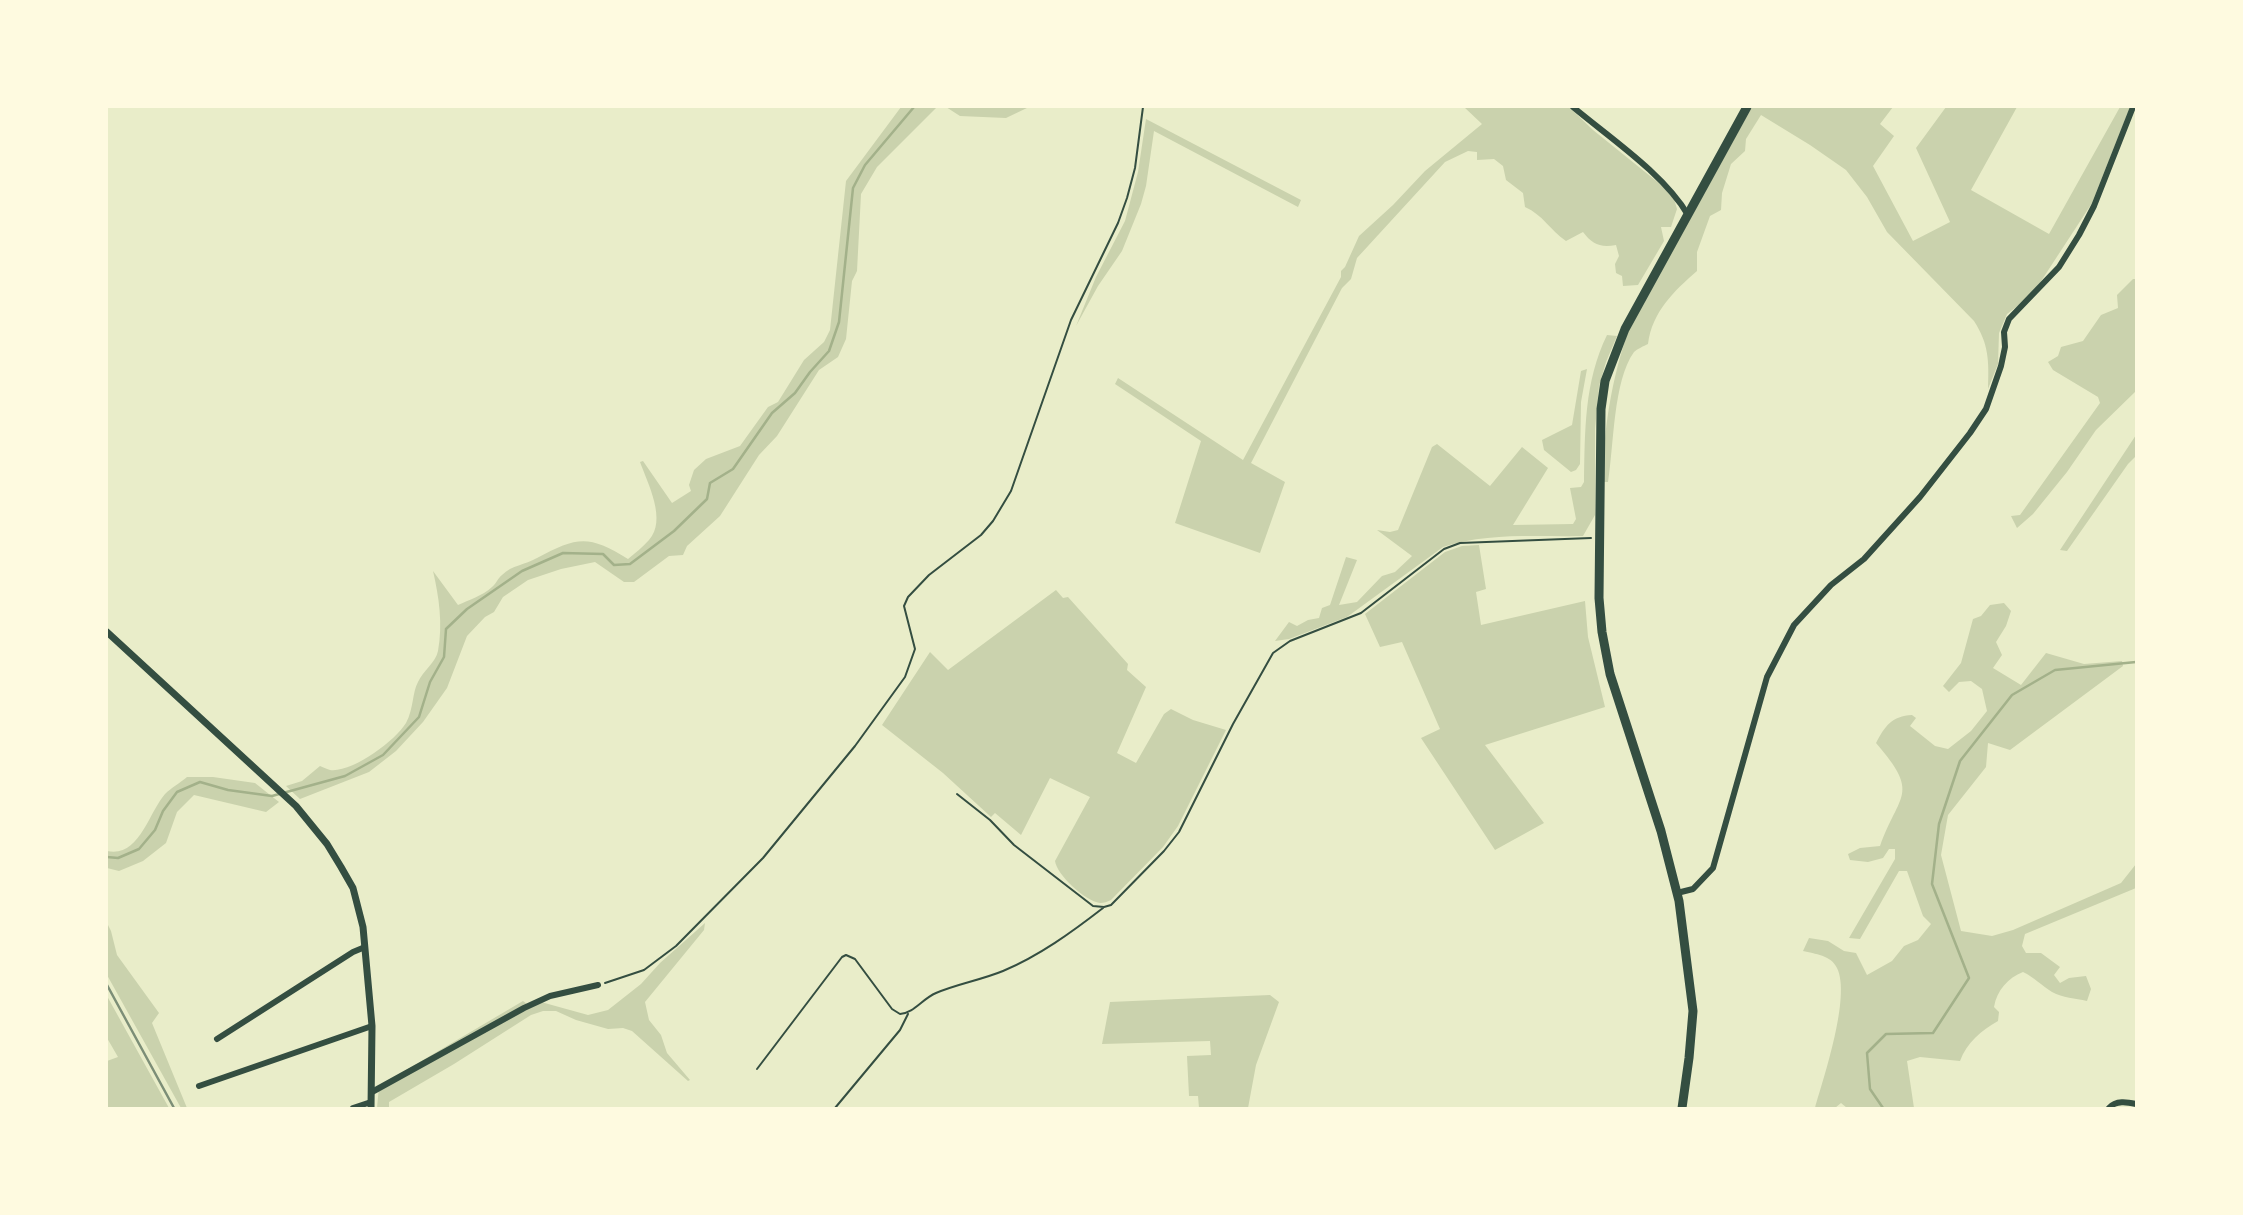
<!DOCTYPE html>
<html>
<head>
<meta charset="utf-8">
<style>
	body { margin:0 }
	#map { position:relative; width:2243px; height:1215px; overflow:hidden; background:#e9edc9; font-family:"Open Sans",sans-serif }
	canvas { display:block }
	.frame { position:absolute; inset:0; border:108px solid #fefae0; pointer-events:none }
</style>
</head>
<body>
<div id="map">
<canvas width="2243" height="1215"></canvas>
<div class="frame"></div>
</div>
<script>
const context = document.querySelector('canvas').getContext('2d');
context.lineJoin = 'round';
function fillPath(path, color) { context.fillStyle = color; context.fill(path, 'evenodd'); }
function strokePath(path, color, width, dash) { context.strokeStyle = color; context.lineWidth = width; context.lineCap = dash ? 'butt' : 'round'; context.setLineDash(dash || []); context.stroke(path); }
const green = new Path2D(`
	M901,107H937L877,167L861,194L857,271L852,281L846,339L838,357L819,370L777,436L759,455L720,516L687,546L683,555L669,556L634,582H624L595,562L561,569L528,580L503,597L494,612L485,617L467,636L447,688L423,722L396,751L369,772L300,799L286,786L302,781L320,766C323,767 326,769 330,770C352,773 395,741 406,723C414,708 412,693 418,682C423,671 436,662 438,651C443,624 439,597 433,571L458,605C469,600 482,596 492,587C496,584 498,578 502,575C512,565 525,565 537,558C577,537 588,534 628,559C635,553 643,547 649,540C667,520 648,484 640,462L643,461L672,503L691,491L689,485L694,470L706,459L740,446L768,407L778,402L804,360L824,342L830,330L846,181Z
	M946,107H1029L1006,118L960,116Z
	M1464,107H1569L1593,130L1660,184L1674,199L1677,209L1671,227H1661L1664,241L1638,285L1623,286L1622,276L1616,273L1615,264L1619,256L1616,245C1600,248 1592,244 1583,232L1566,241C1550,230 1543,215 1525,207L1523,193L1506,180L1503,166L1494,159L1477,160V152L1468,151L1445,162L1357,258L1351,279L1342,288L1251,463L1285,482L1260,553L1175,523L1201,441L1115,384L1118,378L1243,460L1341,277V271L1345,267L1359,236L1393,205L1425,171L1482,124Z
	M1752,107H1893L1880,124L1894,136L1873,166L1913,241L1950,222L1916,148L1946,107H2017L1971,190L2049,234L2120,107H2130L2092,203L2032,295L2007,314L1999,333L1998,364L1988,389C1989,361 1989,344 1974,321L1887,232L1867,197L1846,170L1810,145L1761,115L1746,139L1745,151L1731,164L1722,193L1721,210L1710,216L1697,252V271C1674,291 1652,312 1648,344C1644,346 1637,349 1634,352C1613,381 1614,446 1608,482H1602C1604,429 1611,380 1629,329Z
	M1146,119L1301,200L1298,207L1154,131L1146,186L1141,204L1122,251L1098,286L1076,326L1096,277L1125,221L1138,172Z
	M2133,279H2136V391L2096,430L2067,472L2033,514L2017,528L2011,516L2020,515L2100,403L2098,397L2053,370L2048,362L2058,356L2061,347L2083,341L2101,315L2118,308L2117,295Z
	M1607,335L1617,336L1606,362L1599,386L1595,429V515L1583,536C1538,537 1487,532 1443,547L1347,617L1289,639L1275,641L1289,622L1297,626L1308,620L1319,618L1322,608L1330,605L1346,557L1357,560L1339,605L1357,602L1382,576L1395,572L1412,556L1377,530L1390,532L1398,530L1432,447L1437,444L1490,486L1522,447L1548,468L1513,525L1573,524L1576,519L1570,488L1581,487L1584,482C1585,431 1584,382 1607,335Z
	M1587,369L1581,402L1580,464L1576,470L1571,472L1544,450L1542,440L1572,425L1581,371Z
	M2136,435V456L2128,464L2067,551L2060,550Z
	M1479,545L1486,589L1476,592L1481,625L1585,601L1588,637L1605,707L1485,745L1544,823L1495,850L1421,738L1440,729L1402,642L1380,647L1365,614L1445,552L1462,546Z
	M1056,590L1063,598L1068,597L1128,664L1127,670L1146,687L1117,753L1136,763L1164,714L1171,709L1193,720L1226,730L1178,826L1163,847L1111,900C1107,902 1104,903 1100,903C1085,901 1057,875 1055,861L1090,797L1050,778L1021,835L995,813L991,817L943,773L882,725L930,652L948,670Z
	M2004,603L2011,611L2006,626L1996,642L2002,655L1993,668L2021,685L2046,653L2084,664L2122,661L2123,666L2010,750L1988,743L1986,767L1948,815L1941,855L1961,931L1992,936L2013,930L2121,883L2136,864V888L2025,934L2022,946L2026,953H2041L2060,967L2054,975L2060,983L2069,978L2086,976L2091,989L2087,1001C2075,998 2063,998 2052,992C2042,986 2034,977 2023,972C2008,978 1997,990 1994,1007L1999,1012L1998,1021C1981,1031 1967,1042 1960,1061L1920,1057L1907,1061L1914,1108H1847L1841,1103L1835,1108H1815C1824,1077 1851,996 1837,968C1831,955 1815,954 1803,951L1809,938L1828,941L1844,951L1856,953L1867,975L1892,961L1904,946L1918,940L1931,924L1923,916L1907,871H1899L1860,939L1849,938L1895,859V849H1889L1883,858L1868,862L1850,860L1848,854L1860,848L1880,846C1899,793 1921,795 1876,743C1885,726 1892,716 1912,715L1916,718L1910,726L1935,746L1948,749L1971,731L1987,711L1982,689L1971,681L1959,682L1949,692L1943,686L1961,663L1973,619L1981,616L1990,605Z
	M187,777H213L255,783L279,802L266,812L194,795L177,812L166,843L143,861L119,871L107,868V851C139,858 148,814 165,794C171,788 180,783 187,777Z
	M107,923L111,931L117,955L159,1013L152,1023L187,1108H181L107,975Z
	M705,923L704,930L645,1002L649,1020L661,1035L667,1053L690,1080L688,1081L632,1031L623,1028L608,1029L576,1020L556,1011H543L531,1015L454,1064L389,1102V1108H377L379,1086L523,1001L527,1004L541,1002L588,1015L608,1010L641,984L660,963Z
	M1270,995L1279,1002L1256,1065L1248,1108H1199L1198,1096H1189L1187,1056L1211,1055L1210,1041L1102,1044L1110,1002Z
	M107,996L169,1108H107V1061L118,1057L107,1038Z`);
const stream = new Path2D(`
	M107,857L118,858L139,849L155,830L163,811L177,792L200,782L228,790L272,796L345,776L383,755L419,717L430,682L444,657L446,629L467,609L522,571L563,553L603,554L614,565L630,564L674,531L707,499L710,483L733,469L772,413L795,393L810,372L829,351L839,322L853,188L865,165L914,107
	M1883,1108L1870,1089L1867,1053L1886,1034L1933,1033L1969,978L1932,884L1939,824L1960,761L2012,695L2055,670L2136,662`);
const path = new Path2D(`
	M957,794L990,820L1014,845L1093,906L1104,907L1111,905L1164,851L1179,832L1233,724L1273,653L1290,641L1361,613L1444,549L1460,543L1591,538
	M605,983L644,970L676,946L763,858L855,746L905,677L915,649L904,606L908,597L929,575L981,535L993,521L1011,491L1071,320L1118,223L1127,198L1135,168L1143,107
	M757,1069L842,957L846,955L855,959L892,1009L900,1014C914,1013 922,999 936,993C957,984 981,980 1003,971C1039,956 1072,932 1103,908
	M835,1108L900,1030L908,1014`);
const minor = new Path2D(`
	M1573,107C1610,138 1664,174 1688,215
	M1677,893L1693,889L1713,868L1767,677L1794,625L1831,585L1864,559L1920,497L1970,433L1986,409L2001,366L2005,347L2004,332L2009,319L2059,267L2079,235L2094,206L2133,107
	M217,1039L353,952L365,947
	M199,1086L372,1026
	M372,1092L524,1008L550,996L598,985
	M353,1108L371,1102
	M2109,1108C2116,1100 2127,1102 2136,1104`);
const tertiary = new Path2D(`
	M107,632L296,806L327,844L341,867L353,888L363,927L372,1026L371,1108`);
const secondary = new Path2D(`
	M1682,1108L1689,1058L1693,1011L1679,901L1661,831L1610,674L1602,632L1599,598L1601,409L1605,381L1625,329L1747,107`);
const rail = new Path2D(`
	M107,985L174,1108`);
fillPath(green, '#cad2ad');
strokePath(stream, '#a3b18a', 2.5);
strokePath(path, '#344e41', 2);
strokePath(minor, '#344e41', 6);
strokePath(tertiary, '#344e41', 7);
strokePath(secondary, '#344e41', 9);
strokePath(rail, '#7c8e77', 2.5);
</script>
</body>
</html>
